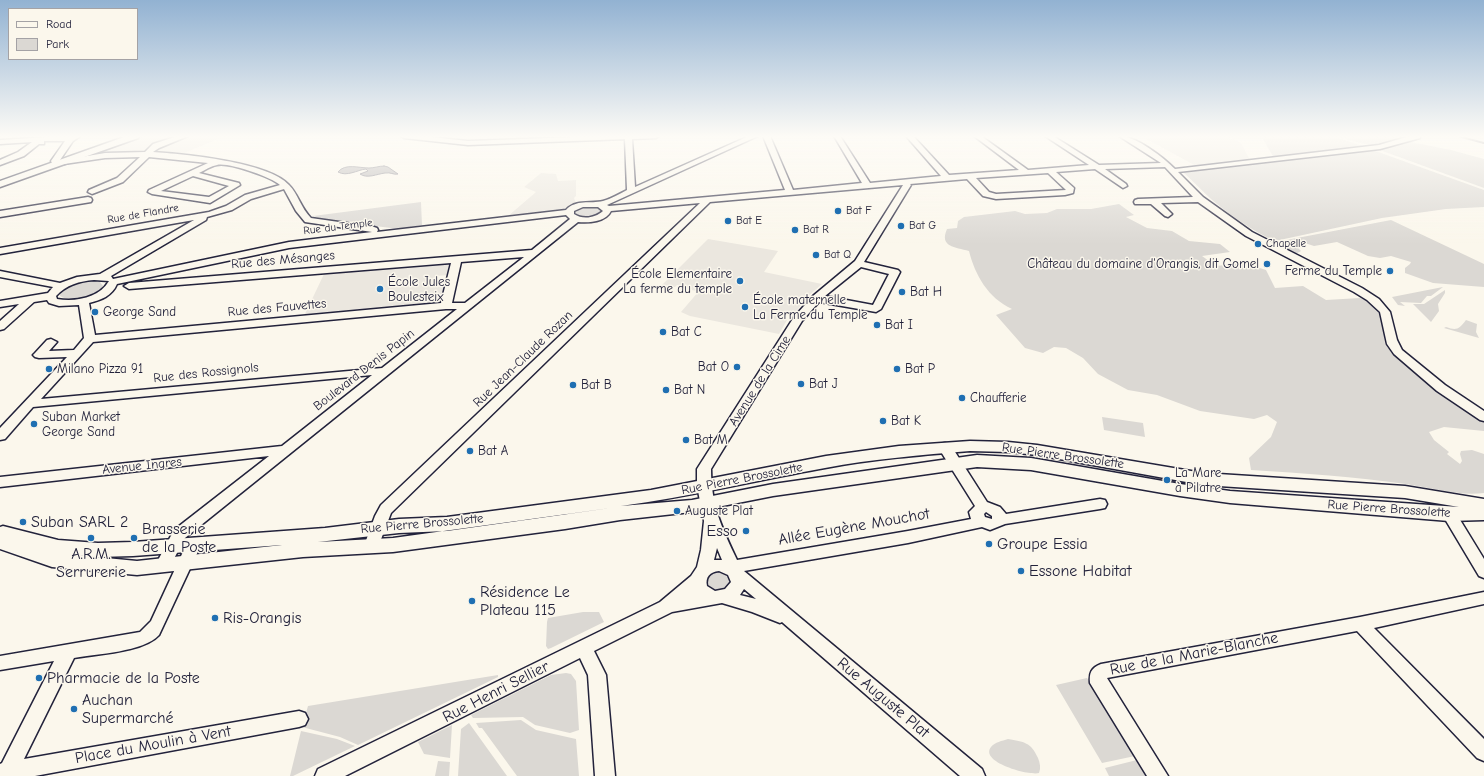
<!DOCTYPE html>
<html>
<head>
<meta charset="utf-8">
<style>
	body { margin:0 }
	#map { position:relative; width:1484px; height:776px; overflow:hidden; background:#fbf7ec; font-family:"Comic Neue",sans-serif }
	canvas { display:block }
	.legend { position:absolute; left:8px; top:8px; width:130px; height:52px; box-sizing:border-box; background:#fbf7ec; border:1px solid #a4a2a5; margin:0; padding:5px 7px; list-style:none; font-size:12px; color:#22223b }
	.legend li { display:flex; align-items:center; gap:8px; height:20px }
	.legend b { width:20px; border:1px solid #a4a2a5 }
</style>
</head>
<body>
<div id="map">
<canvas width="1484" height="776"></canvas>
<ul class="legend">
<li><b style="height:5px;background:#fbf7ec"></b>Road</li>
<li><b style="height:11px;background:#dbd8d3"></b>Park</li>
</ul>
</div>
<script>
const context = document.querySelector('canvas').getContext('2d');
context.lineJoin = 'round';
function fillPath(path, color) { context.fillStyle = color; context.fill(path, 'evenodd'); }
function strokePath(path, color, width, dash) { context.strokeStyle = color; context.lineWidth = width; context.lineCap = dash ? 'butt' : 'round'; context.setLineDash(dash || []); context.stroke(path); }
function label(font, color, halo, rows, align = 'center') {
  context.font = font + ' "Comic Neue",sans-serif'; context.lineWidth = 3; context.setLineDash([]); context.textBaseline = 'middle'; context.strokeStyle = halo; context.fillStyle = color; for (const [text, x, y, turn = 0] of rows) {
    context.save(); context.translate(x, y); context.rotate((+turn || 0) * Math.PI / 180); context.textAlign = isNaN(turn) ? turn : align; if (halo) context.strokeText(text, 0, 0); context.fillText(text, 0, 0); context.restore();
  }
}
const built = new Path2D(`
	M145,136H225L182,154L155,152L100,155L97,153Z
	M1141,136H1226L1241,143L1250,160L1196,166Z
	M541,173L556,174L558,181L576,180V196L574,198L576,203L567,207L562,211L508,216L536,192L524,187Z
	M708,239L778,251L764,272L822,284L806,298L793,316L781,313L778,318L787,320L779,334L690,316L681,312L699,291L691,290L692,289L677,285L675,287L662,285Z
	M450,262L448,275L436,276L432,287L444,286L442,301L304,316L325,272Z`);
const green = new Path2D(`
	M1261,136H1334L1484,190V207L1446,209L1382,218L1275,241C1252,231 1230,215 1211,199C1201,190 1192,180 1182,171L1274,158Z
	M1337,136H1396L1402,138C1374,149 1365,145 1337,136Z
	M1406,141L1451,150L1484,159V188L1377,149Z
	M421,202L422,225L399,229L327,220L313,216Z
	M1119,204L1134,215L1126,217L1147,228L1172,231L1189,241L1220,244L1230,252L1202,256L1216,266L1244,263L1266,270L1275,288L1303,286L1326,300L1360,298L1374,304L1382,315L1385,344L1392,353L1464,410L1484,422V431L1444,427L1429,432L1434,440L1449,452L1447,454L1460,464L1462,461L1460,454L1461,451L1472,450L1484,454V493C1458,496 1432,488 1406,484C1355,477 1303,473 1251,470L1249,458L1271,437L1277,422L1267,415L1254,419L1200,411L1157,395L1128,390L1098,374L1083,358L1066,348L1054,347L1043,353L1025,348L996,315L1012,309C988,298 975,275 969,251C955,247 939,247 947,229L957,228L958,221L964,217L1015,211L1025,214L1047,213L1057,209H1091Z
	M589,206L598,208L601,212C594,218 584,218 576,214L577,210Z
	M1391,220L1484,264V287L1433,283L1405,273V268L1410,264L1411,262L1391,256L1380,258L1368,256L1337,242L1314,246L1305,243L1297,244L1296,246L1301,251C1292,258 1283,248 1276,242Z
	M95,281L100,282L103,286C96,296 72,304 60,296V294C68,284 83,281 95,281Z
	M1443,287L1431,296H1427L1421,303L1400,302L1405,306L1398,305L1392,297Z
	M1445,290V293L1438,304L1439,311L1431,322L1413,304H1424Z
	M1466,320L1477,324L1476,332L1479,338L1444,328L1446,327C1457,331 1459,329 1466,320Z
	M1102,417L1143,423L1145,437L1104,430Z
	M721,571L730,575L733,582L729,589C719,590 709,594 707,581L711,574Z
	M583,612H599L604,622L551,648L548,649L546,646L547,622L548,618Z
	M566,673L571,674L576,681L579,730L570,733L535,725L523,717L473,718L471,715L551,675Z
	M498,675V677L358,745L340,737L302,727L308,706Z
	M1087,678L1135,756L1102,763L1056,685Z
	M521,720L536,730L576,739L579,776H517L482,728H479L476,723Z
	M469,723L507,776H508H458L461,729Z
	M452,725L450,758L424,754L418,742Z
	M301,731L337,739L355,746L293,776H290Z
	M1008,739C1024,742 1031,742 1038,758C1040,763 1041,768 1039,773C1029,776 979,762 991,747C995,742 1002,741 1008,739Z
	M1137,760L1147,776H1109L1105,768Z
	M438,761L450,762L449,776H435Z`);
const water = new Path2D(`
	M384,166L388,167L398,174C393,175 391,172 385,173C377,174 367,179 360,174L368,171L366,169C357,170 347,177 338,172C345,163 359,168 369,168C374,168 379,166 384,166Z`);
const minor = new Path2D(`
	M64,136L79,137L73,141L58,163H52L51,161L65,141H44V144H39L24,156L0,165V160L18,152L32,142L0,144V140Z
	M178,136H188L159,148L153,152C184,154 269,162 289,185C298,194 301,208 311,218L374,227L377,228L378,230L377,232L566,210C576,199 590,204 603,201C611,199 619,194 627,190L625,139L468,145L404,138L401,136H422L468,141L603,136H659L656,138L632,139L635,187L749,136H758L607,205L609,206L785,190L763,136H770L793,190L862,183L834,136H840L870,183L941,176L906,136H913L949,175L1019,170L974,136H981L1028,170L1089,165L1045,136H1053L1099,165L1161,163L1119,136C1135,135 1164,158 1175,169L1379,145L1410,136H1420V138L1380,149L1178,172L1203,197L1252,232L1362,288L1379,299L1390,312L1397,340L1402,350L1445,385L1484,411V421L1480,420L1437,391L1394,354L1387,344L1380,312L1367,300L1354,292L1246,236L1198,202L1161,203L1172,214L1168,217L1165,216L1151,204H1135L1134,202L1135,200L1138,199L1193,197L1165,167L1105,169L1126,184L1127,186L1123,188L1095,169L1056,172L1074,188L1073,193L1065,195L996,199L983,196L967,179L910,184L911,185L864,262L898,270L900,272L881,309L876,312L819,302L802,321L711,469C711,506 722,528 737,560L908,531L971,519L969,512L975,506L938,447L940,444L945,443L950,444L987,502L1000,507L1006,514L1100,499L1105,500L1107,504L1105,508L1100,509L1005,524L990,530L982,527L908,543L744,571L982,769L985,776H960L782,622L780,623L752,612L722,603L672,612L594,651L606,675L615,776H595L588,675L580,658L345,776H315L318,769L660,602L691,576L697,567L701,550L704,521L697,486V469L794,317L813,296L855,261L903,185L710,202L391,513L377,550L372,552L367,550L364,546L375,516L381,505L700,203L611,211C606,222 589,223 578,222L185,538L169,568L164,570L159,568L156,564L174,530L269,456L0,487V477L282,446L372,375L33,407L5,439L0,440V428L67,357L39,358L35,357L33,355L35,353L47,340L51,339L57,342L49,351L74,350L84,338L79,305L59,306L49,303L47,300L34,302L4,329L0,330V321L19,304L0,307V301L48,293L53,287L0,277V271L60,283L77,277L100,274L194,220L0,254V248L209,212L226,206L245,195L280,185C271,177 228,162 217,165C211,166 205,170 199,173L239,183L240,185L210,203L152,194L148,192L149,190L208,163L149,157L123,182L92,194L88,192L89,190L117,178L140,157L105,158L64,164L60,162L64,160L105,153L145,152L153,144ZM1048,173L1066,190L996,194L989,192L976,178ZM193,176L229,186L209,197L161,191ZM284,189L296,211L305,222L372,232L289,242L113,279L111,276L206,220L207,217L232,210L251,199ZM583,207H598L603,211C595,218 583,220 574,214V211ZM566,215L570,219L532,250L129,283L124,286L129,289L451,263L441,303L95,335L89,303C101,300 112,296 117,284L289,248ZM524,257L465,303H452L461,262ZM861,267L889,274L873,305L825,296ZM94,280L109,281C99,298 76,302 57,299L56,296C66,285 80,281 94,280ZM446,309H457L382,368L41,399L93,342ZM986,512L992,516V519L985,517L984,514ZM717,548L722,560H714ZM719,571L728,575L731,582L725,589L715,591L707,586C705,577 710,572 719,571ZM744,589L756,599L740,595Z
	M88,197L91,198L92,200L91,202L0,217V211Z
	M1449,509L1454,510L1484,559V578L1479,576L1442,514L1444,510Z
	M193,539L198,541L201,545L159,635C144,652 96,654 74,658L24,759L299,711L305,713L308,719L305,725L299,727L35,776H0V764L2,763L54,661L0,670V656L140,632L151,621L188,541Z
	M1484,592V604L1374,628L1484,739V761L1477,758L1357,631L1107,678L1168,776H1147L1090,683C1089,673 1091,668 1101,664L1360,617Z`);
const major = new Path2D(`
	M127,136H139L138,138L0,187V181Z
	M970,441L1008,442L1037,445L1203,473L1405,486L1484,499V520L1449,521L1230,503L1180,496L1031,470L977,467L773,496L692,512L620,520L565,529L393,552L303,557L137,575L52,567L0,549V527L3,526L58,540L98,543L133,542L325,528L399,519L447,517L651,490L826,456L899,446ZM970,451L1008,452L1037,455L1203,485L1405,498L1459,507L1230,491L1180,484L1031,458L977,455L773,484L692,500L621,506C689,497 757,480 825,468C873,459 921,455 970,451ZM618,507L393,538L318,542L399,533L447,531ZM282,545L137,561L75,555L98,557L133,556Z`);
const rail = new Path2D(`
	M1458,136L1484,143`);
const markers = [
	[838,211,4,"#1f6fb2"],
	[728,221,4,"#1f6fb2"],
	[901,226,4,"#1f6fb2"],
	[795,230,4,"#1f6fb2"],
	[1258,244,4,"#1f6fb2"],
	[816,255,4,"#1f6fb2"],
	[1267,264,4,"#1f6fb2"],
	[1390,271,4,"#1f6fb2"],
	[740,281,4,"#1f6fb2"],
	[380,289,4,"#1f6fb2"],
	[902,292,4,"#1f6fb2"],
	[745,307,4,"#1f6fb2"],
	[95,312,4,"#1f6fb2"],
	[877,325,4,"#1f6fb2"],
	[663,332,4,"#1f6fb2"],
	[737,367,4,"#1f6fb2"],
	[49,369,4,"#1f6fb2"],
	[897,369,4,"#1f6fb2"],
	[801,384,4,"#1f6fb2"],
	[573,385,4,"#1f6fb2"],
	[666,390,4,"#1f6fb2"],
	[962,398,4,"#1f6fb2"],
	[883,421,4,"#1f6fb2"],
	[34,424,4,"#1f6fb2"],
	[686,440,4,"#1f6fb2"],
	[470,451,4,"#1f6fb2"],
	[1167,480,4,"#1f6fb2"],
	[677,511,4,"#1f6fb2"],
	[23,522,4,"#1f6fb2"],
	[746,531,4,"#1f6fb2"],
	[91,538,4,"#1f6fb2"],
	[134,538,4,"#1f6fb2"],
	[989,544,4,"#1f6fb2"],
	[1021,571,4,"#1f6fb2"],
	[472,601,4,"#1f6fb2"],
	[215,618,4,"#1f6fb2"],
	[39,678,4,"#1f6fb2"],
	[74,709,4,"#1f6fb2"]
];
const farPoinames = [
	["Bat F",846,211],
	["Bat E",736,221],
	["Bat G",909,226],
	["Bat R",803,230],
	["Chapelle",1266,244],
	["Bat Q",824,255]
];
const farStreetnames = [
	["Rue de Flandre",143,214,-10],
	["Rue du Temple",338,227,-7]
];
const streetNames = [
	["Rue des Mésanges",283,260,-5],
	["Rue des Fauvettes",277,308,-5],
	["Rue Jean-Claude Rozan",523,359,-44],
	["Boulevard Denis Papin",364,370,-38],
	["Rue des Rossignols",206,373,-6],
	["Avenue de la Cime",760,381,-58],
	["Rue Pierre Brossolette",1063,456,8],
	["Avenue Ingres",142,466,-6],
	["Rue Pierre Brossolette",742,479,-11],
	["Rue Pierre Brossolette",1389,509,4],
	["Rue Pierre Brossolette",422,524,-5]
];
const poiNames = [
	["Château du domaine d'Orangis, dit Gomel",1259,264,"right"],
	["Ferme du Temple",1382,271,"right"],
	["École Elementaire",732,274,"right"],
	["La ferme du temple",732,289,"right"],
	["École Jules",388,282],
	["Boulesteix",388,297],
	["Bat H",910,292],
	["École maternelle",753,300],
	["La Ferme du Temple",753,315],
	["George Sand",103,312],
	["Bat I",885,325],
	["Bat C",671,332],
	["Bat O",729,367,"right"],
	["Milano Pizza 91",57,369],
	["Bat P",905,369],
	["Bat J",809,384],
	["Bat B",581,385],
	["Bat N",674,390],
	["Chaufferie",970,398],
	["Suban Market",42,417],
	["George Sand",42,432],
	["Bat K",891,421],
	["Bat M",694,440],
	["Bat A",478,451],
	["La Mare",1175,473],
	["à Pilatre",1175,488],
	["Auguste Plat",685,511]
];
const nearPoinames = [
	["Suban SARL 2",31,522],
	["Brasserie",142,529],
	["de la Poste",142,547],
	["Esso",738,531,"right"],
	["Groupe Essia",997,544],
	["A.R.M.",91,554,"center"],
	["Serrurerie",91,572,"center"],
	["Essone Habitat",1029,571],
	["Résidence Le",480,592],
	["Plateau 115",480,610],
	["Ris-Orangis",223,618],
	["Pharmacie de la Poste",47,678],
	["Auchan",82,700],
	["Supermarché",82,718]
];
const nearStreetnames = [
	["Allée Eugène Mouchot",854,527,-10],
	["Rue de la Marie-Blanche",1194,654,-11],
	["Rue Henri Sellier",496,692,-27],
	["Rue Auguste Plat",883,698,40],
	["Place du Moulin à Vent",153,745,-10]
];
fillPath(built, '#ebe7df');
fillPath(green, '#dbd8d3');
fillPath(water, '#b1aeb0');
strokePath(water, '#787681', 1);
strokePath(minor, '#22223b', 3);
strokePath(major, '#22223b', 3);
fillPath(minor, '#fbf7ec');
fillPath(major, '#fbf7ec');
strokePath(rail, '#22223b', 2);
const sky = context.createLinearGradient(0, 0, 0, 244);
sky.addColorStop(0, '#92b2d2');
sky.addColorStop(0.56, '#fdfbf6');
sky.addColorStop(1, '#fdfbf600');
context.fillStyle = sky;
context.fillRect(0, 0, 1484, 244);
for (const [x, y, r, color] of markers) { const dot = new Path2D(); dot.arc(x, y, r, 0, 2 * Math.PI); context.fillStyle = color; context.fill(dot); strokePath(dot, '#fbf7ec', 1.5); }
label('11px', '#22223b', '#fbf7ec', farPoinames, 'left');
label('11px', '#22223b', '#fbf7ec', farStreetnames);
label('13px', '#22223b', '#fbf7ec', streetNames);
label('13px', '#22223b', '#fbf7ec', poiNames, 'left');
label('16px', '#22223b', '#fbf7ec', nearPoinames, 'left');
label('16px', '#22223b', '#fbf7ec', nearStreetnames);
</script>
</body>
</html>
